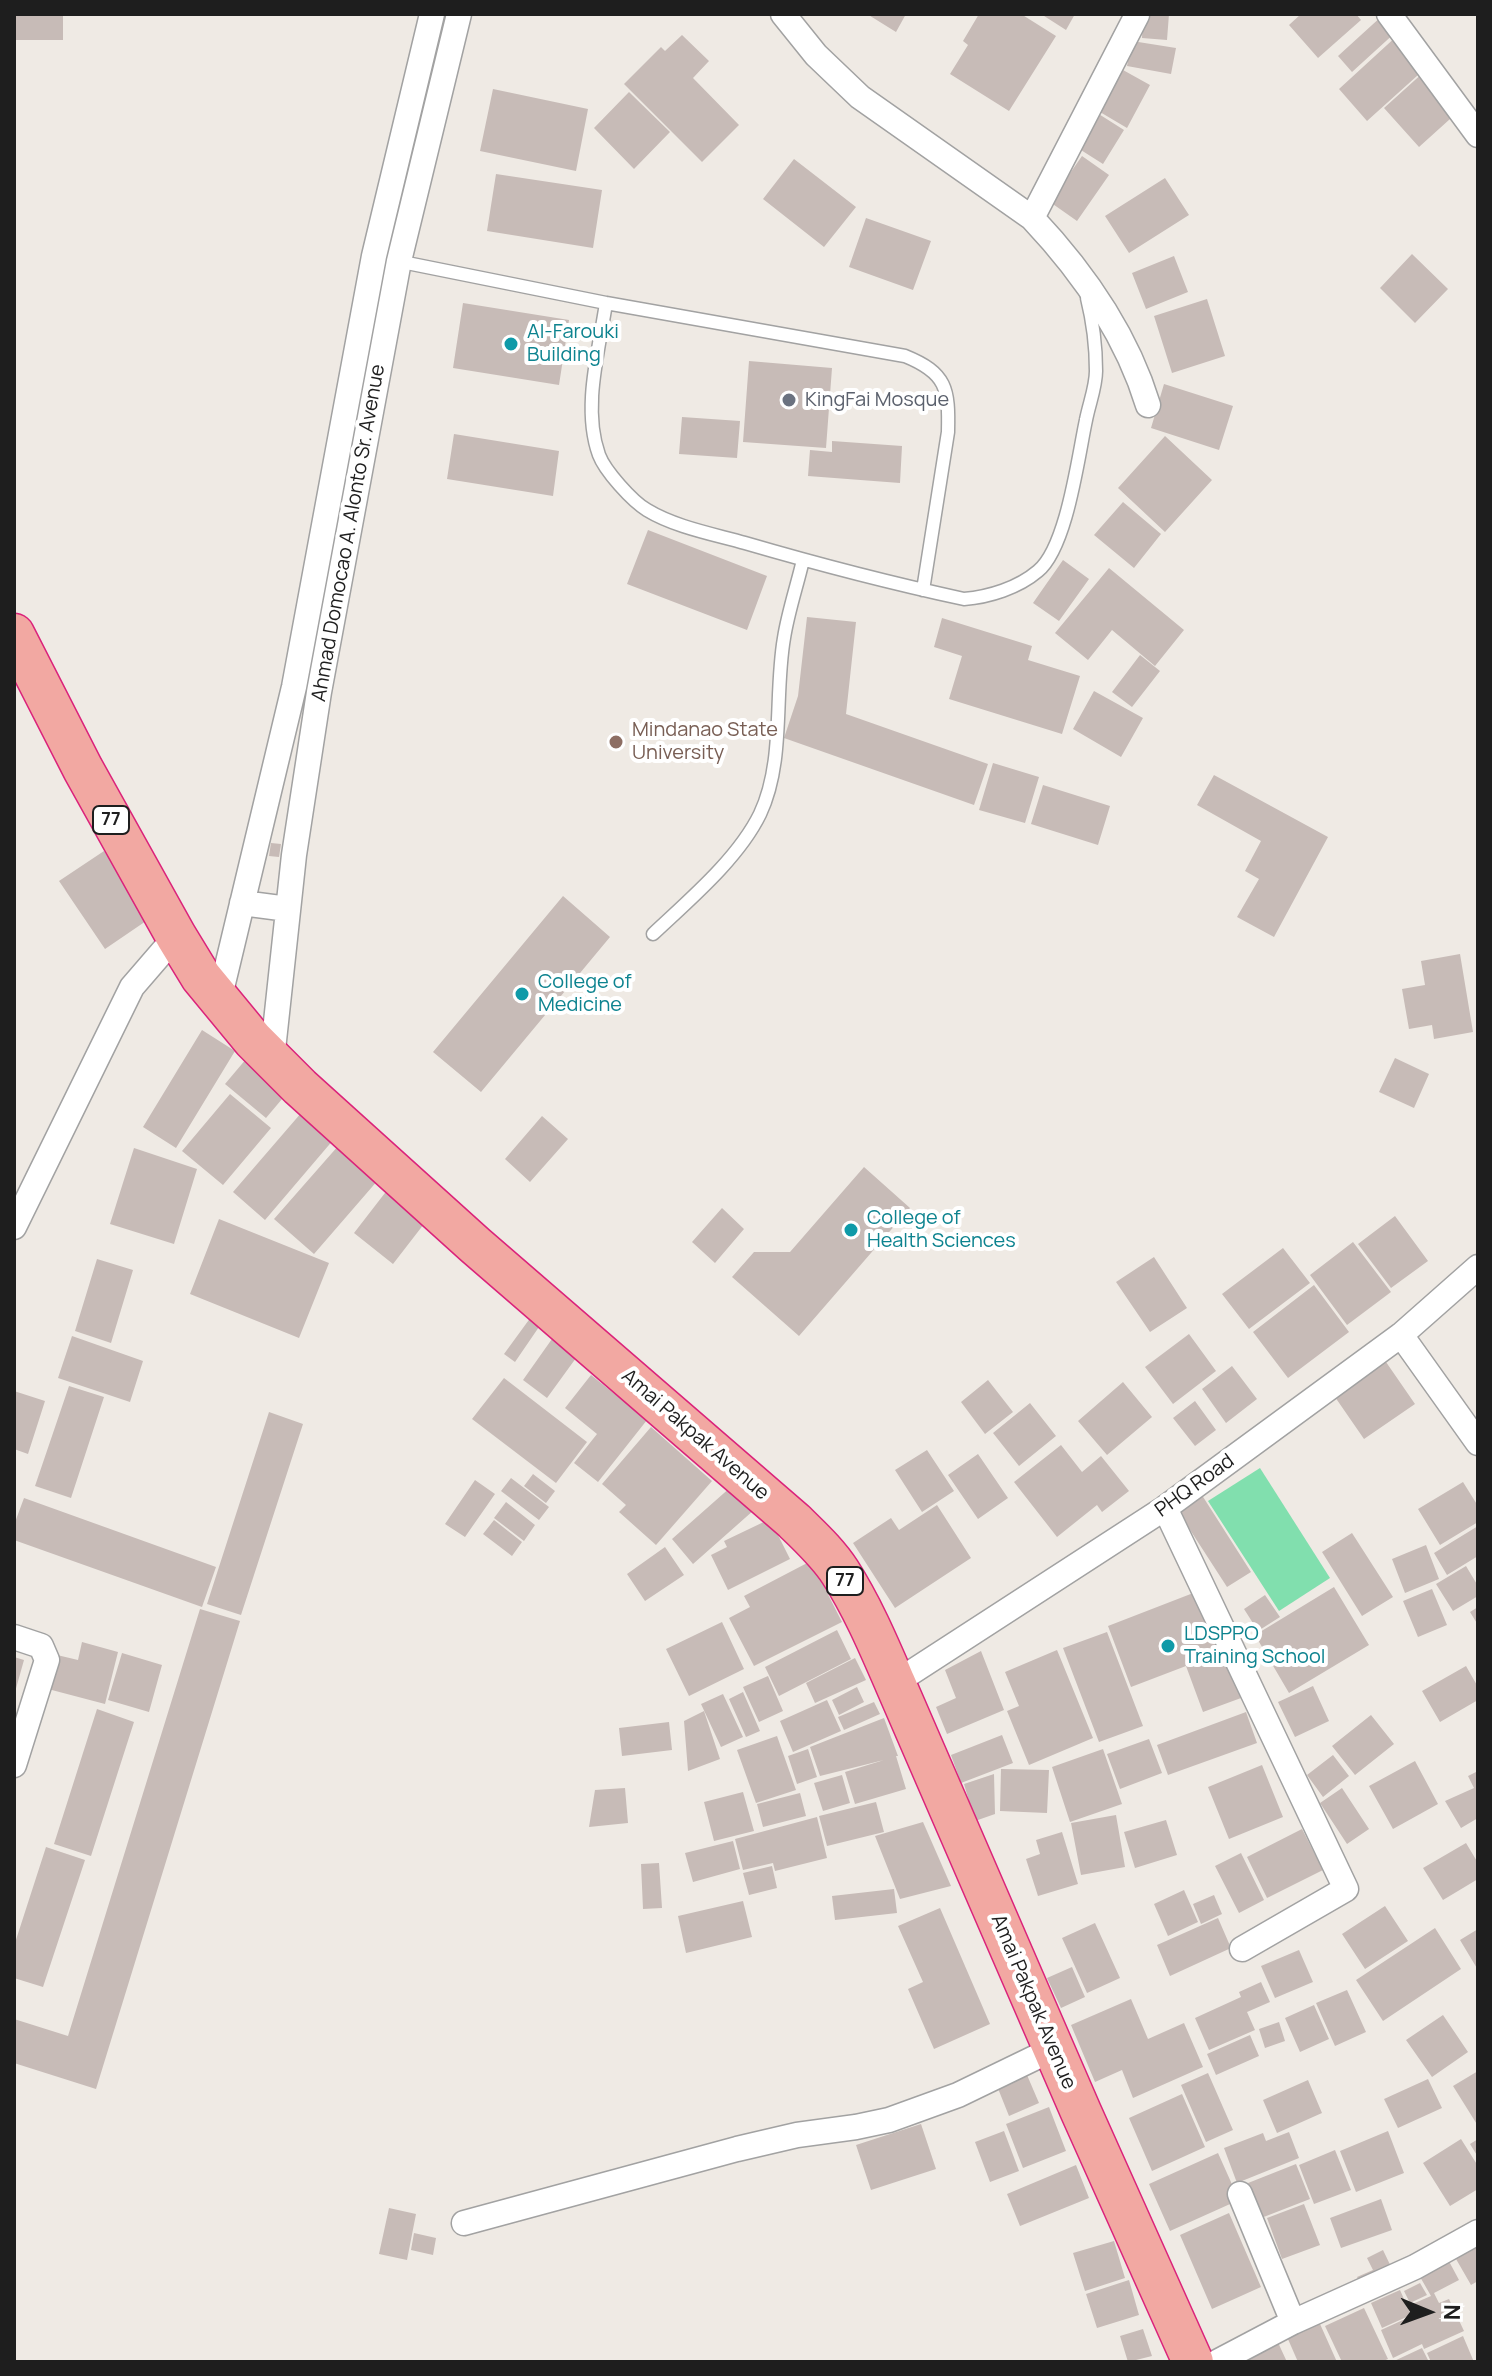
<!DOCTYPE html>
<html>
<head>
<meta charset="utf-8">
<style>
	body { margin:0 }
	#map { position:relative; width:1492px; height:2376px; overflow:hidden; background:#efeae4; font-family:Manrope,sans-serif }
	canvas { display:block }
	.frame { position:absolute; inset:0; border:16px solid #1e1e1e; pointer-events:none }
	.north { position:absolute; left:1388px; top:2272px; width:80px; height:80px; -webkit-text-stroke:6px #fff; paint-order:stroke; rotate:91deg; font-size:22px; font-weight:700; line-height:32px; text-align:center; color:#1e1e1e }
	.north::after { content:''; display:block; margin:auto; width:28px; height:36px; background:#1e1e1e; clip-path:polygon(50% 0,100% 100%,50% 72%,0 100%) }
</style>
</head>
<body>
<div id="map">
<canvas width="1492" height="2376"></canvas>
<div class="frame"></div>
<div class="north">N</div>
</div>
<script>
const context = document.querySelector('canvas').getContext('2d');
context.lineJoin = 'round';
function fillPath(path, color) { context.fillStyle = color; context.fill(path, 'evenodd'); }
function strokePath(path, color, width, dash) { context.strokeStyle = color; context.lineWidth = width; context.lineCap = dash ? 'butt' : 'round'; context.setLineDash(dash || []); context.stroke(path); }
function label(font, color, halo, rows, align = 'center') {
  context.font = font + ' Manrope,sans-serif'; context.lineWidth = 8; context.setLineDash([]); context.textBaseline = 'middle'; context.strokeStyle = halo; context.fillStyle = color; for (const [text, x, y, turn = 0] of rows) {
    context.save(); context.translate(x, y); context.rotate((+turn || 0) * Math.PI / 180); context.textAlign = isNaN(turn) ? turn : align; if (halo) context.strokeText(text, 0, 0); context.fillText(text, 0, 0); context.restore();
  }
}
const pitch = new Path2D(`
	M1260,1468L1330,1578L1279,1611L1208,1501Z`);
const building = new Path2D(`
	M14,14H63V40H14Z
	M867,14H906L896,32Z
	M979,14H1021L1056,36L1009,111L950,74L968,45L963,41Z
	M1041,14H1075L1066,30Z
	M1143,14H1169L1167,40L1142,38Z
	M1301,14H1356L1361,20L1318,58L1289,25Z
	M1383,15L1397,31L1352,72L1338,56Z
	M1399,34L1428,66L1367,121L1339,89Z
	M682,35L709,61L693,78L739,125L702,162L624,84L661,47L665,51Z
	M1132,41L1176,48L1171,74L1127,66Z
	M1123,70L1150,85L1127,128L1100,112Z
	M1425,71L1460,110L1419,147L1384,108Z
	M493,89L588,109L576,171L480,151Z
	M629,92L670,132L634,169L594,128Z
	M1094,111L1124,130L1103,164L1073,145Z
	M1082,156L1109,175L1077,221L1050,202Z
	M794,159L856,207L824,247L763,199Z
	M496,174L602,190L593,248L487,231Z
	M1165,178L1189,215L1129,253L1105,216Z
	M866,218L931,241L913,290L849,267Z
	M1412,254L1448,289L1415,323L1380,288Z
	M1174,256L1188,292L1146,309L1132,273Z
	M1207,299L1225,356L1172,373L1154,316Z
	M463,303L569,320L559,385L453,368Z
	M749,361L832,368L826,448L743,442Z
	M1164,384L1233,406L1219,450L1151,428Z
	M682,417L740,421L737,458L679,454Z
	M454,434L559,451L553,496L447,479Z
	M1165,436L1212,480L1165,532L1118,488Z
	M832,441L902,446L900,483L808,476L810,450L832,452Z
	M1123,502L1161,534L1134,568L1094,535Z
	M648,530L767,576L747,630L627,584Z
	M1063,560L1089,579L1059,621L1033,603Z
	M1109,568L1184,630L1155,666L1112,630L1088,660L1055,633Z
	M807,617L856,622L846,714L988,764L974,805L784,738L798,696Z
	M942,618L1032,646L1028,660L1080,676L1062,734L949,699L962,656L934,647Z
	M1140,655L1160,671L1132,707L1112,692Z
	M1094,691L1143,718L1121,757L1073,729Z
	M993,763L1039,777L1025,823L979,810Z
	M1214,775L1328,837L1274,937L1237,917L1259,879L1245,871L1261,841L1197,805Z
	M1043,785L1110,806L1098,845L1031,824Z
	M271,843L281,844L279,857L269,856Z
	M104,851L149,919L105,949L59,881Z
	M563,896L610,937L481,1092L433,1052Z
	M1460,954L1473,1032L1434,1039L1432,1025L1409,1029L1402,989L1425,985L1421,961Z
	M202,1030L235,1051L176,1148L143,1127Z
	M252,1052L293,1086L266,1118L225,1084Z
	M1395,1058L1429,1074L1414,1108L1379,1092Z
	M230,1094L271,1128L223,1185L182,1151Z
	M308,1105L340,1132L265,1220L233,1192Z
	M542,1116L568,1139L530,1182L505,1159Z
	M346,1137L385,1172L314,1254L274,1219Z
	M134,1148L197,1169L174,1244L110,1224Z
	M864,1167L910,1208L799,1336L732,1277L754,1252H790Z
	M395,1180L434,1211L393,1264L354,1233Z
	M722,1208L744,1229L715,1263L692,1242Z
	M1395,1216L1428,1261L1391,1288L1358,1244Z
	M219,1219L329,1263L299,1338L190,1294Z
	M1353,1242L1391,1292L1347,1325L1310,1275Z
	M1283,1248L1310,1283L1249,1329L1222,1294Z
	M1154,1257L1187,1308L1150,1332L1116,1282Z
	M97,1259L133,1270L111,1343L75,1331Z
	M1314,1285L1349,1332L1288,1378L1253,1332Z
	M531,1317L541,1324L515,1362L504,1354Z
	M559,1329L584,1347L547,1398L523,1380Z
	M1189,1334L1216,1371L1173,1404L1145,1367Z
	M72,1336L143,1361L130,1402L58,1378Z
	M1386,1362L1415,1404L1364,1439L1335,1397Z
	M1232,1366L1257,1399L1226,1423L1202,1389Z
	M591,1375L647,1420L598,1482L574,1463L597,1434L565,1408Z
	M504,1378L587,1442L556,1483L472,1419Z
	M988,1380L1013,1412L985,1434L961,1402Z
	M1123,1382L1152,1417L1107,1455L1078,1421Z
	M69,1386L104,1397L71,1498L35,1486Z
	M14,1391L45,1401L28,1454L14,1449Z
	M1195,1401L1216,1430L1195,1446L1173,1418Z
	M1030,1403L1056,1436L1019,1466L993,1433Z
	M269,1412L303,1424L241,1615L207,1604Z
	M651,1427L712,1481L656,1545L619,1512L626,1505L602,1484Z
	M1061,1445L1082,1472L1101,1456L1129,1491L1102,1512L1097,1505L1057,1537L1014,1482Z
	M927,1450L954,1491L922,1512L895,1470Z
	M978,1454L1008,1498L978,1519L948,1475Z
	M533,1474L555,1491L546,1503L524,1486Z
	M511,1478L549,1507L539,1520L501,1491Z
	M475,1480L495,1494L465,1537L445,1524Z
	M1463,1482L1478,1506V1522L1440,1545L1418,1509Z
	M732,1486L754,1510L693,1564L672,1539Z
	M1198,1489L1251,1572L1227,1587L1174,1505Z
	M24,1498L216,1567L202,1607L14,1540V1525Z
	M506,1502L535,1525L524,1541L494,1518Z
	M937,1505L971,1558L895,1608L853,1543L891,1518L899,1530Z
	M770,1519L790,1559L728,1590L711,1555L727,1547L724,1541Z
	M494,1520L522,1542L512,1556L483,1534Z
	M1478,1526V1556L1447,1575L1434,1553Z
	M1352,1533L1393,1597L1362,1616L1322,1552Z
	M1426,1545L1439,1579L1405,1593L1392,1559Z
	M665,1547L684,1575L645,1601L627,1574Z
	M811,1561L842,1622L754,1666L729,1618L750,1607L744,1596Z
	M1466,1566L1478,1586V1596L1453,1611L1436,1584Z
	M1334,1587L1369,1645L1289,1693L1255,1635Z
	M1432,1589L1447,1625L1418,1637L1403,1601Z
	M1201,1590L1241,1698L1203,1712L1186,1666L1131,1687L1108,1626Z
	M1265,1595L1280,1617L1258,1631L1244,1609Z
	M1478,1607V1625L1470,1612Z
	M200,1609L240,1621L96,2089L14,2063V2019L68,2036Z
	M722,1622L744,1669L689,1696L666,1649Z
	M837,1630L851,1659L779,1696L765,1667Z
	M1107,1632L1143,1726L1099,1742L1063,1648Z
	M82,1642L118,1652L105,1704L48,1689L57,1655L78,1660Z
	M1057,1650L1093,1738L1029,1765L1007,1711L1019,1706L1005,1672Z
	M981,1651L1004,1710L947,1734L936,1707L956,1698L945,1670Z
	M122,1653L162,1665L149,1712L108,1700Z
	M14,1657L24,1660L15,1692H14Z
	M855,1658L866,1680L815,1703L806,1683Z
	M1466,1666L1478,1687V1700L1440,1722L1422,1691Z
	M768,1676L783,1711L759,1722L743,1687Z
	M1313,1686L1329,1721L1295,1737L1278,1702Z
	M857,1687L864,1702L839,1715L832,1700Z
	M743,1692L760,1731L746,1737L729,1699Z
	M723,1694L743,1737L721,1747L701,1704Z
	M827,1700L841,1731L793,1752L780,1721Z
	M874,1702L880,1714L844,1730L838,1717Z
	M97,1709L134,1722L91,1856L54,1844Z
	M704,1711L720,1759L688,1771L684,1721Z
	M1246,1712L1257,1743L1168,1775L1157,1745Z
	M1371,1715L1394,1744L1355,1775L1332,1746Z
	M884,1718L898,1756H896L906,1789L855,1804L845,1772L884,1760L820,1776L810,1747Z
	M669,1722L672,1750L622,1756L619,1728Z
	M1002,1735L1013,1763L961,1783L951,1755Z
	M777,1736L796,1790L756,1803L737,1750Z
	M1149,1739L1162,1773L1120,1789L1107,1754Z
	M808,1749L817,1777L797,1784L788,1756Z
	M1103,1749L1122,1804L1070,1822L1052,1767Z
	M1333,1755L1349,1776L1323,1797L1307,1775Z
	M1415,1761L1438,1804L1393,1829L1369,1786Z
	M1262,1765L1283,1817L1229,1839L1208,1787Z
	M1001,1769L1049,1770L1047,1813L1000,1811Z
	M1478,1771V1818L1461,1828L1445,1801L1474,1788L1468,1776Z
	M994,1774L995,1814L975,1821L964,1784Z
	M842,1775L850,1803L823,1811L814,1783Z
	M625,1788L628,1823L589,1827L595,1790Z
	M1342,1788L1369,1829L1347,1844L1320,1803Z
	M743,1792L754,1831L714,1841L704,1802Z
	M800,1793L806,1816L763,1827L757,1804Z
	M876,1802L884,1832L827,1846L819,1816Z
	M1116,1815L1125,1867L1081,1875L1071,1823Z
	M817,1817L827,1858L775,1871L773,1863L743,1870L735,1839Z
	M1166,1820L1177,1855L1135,1868L1124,1832Z
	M923,1822L951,1886L900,1899L875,1836Z
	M1302,1829L1323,1870L1267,1898L1247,1857Z
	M1062,1832L1078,1884L1038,1896L1026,1859L1040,1854L1036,1840Z
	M733,1841L740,1869L693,1882L685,1853Z
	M1466,1843L1478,1863V1879L1443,1900L1423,1868Z
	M46,1847L85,1860L43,1987L14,1978V1946Z
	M1241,1853L1264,1900L1239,1913L1215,1866Z
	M659,1863L662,1908L643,1909L641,1864Z
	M772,1866L777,1888L749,1895L743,1873Z
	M894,1889L897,1913L835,1920L832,1896Z
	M1184,1890L1198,1922L1168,1936L1154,1904Z
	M1214,1895L1222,1914L1201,1924L1193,1904Z
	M743,1901L752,1937L686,1953L678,1916Z
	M1385,1906L1408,1941L1365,1969L1342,1934Z
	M940,1908L990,2024L934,2049L908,1989L923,1982L898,1926Z
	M1218,1918L1231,1948L1170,1976L1157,1945Z
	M1095,1923L1120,1978L1087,1993L1062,1938Z
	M1435,1928L1461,1969L1383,2021L1356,1980Z
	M1478,1929V1970L1460,1940Z
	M1299,1950L1313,1982L1275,1998L1261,1966Z
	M1072,1967L1085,1997L1061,2008L1047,1978Z
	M1261,1982L1270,2002L1247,2012L1255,2030L1209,2050L1195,2018L1241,1997L1239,1992Z
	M1347,1990L1366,2032L1335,2046L1316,2003Z
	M1131,1999L1148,2039L1184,2023L1203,2067L1133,2098L1122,2070L1095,2082L1071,2025Z
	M1314,2005L1329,2039L1300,2052L1285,2018Z
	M1443,2015L1468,2052L1432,2077L1406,2040Z
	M1279,2022L1285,2041L1265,2048L1259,2029Z
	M1250,2035L1259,2056L1216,2075L1207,2054Z
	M1024,2068L1039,2103L1009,2116L995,2081Z
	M1478,2071V2126L1453,2086Z
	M1208,2073L1233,2130L1206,2142L1181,2085Z
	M1428,2079L1442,2108L1398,2128L1384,2099Z
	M1308,2080L1322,2113L1277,2133L1263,2100Z
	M1182,2094L1205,2147L1152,2171L1129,2118Z
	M1049,2107L1066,2151L1023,2168L1006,2124Z
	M921,2124L936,2169L871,2190L856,2145Z
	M1004,2131L1019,2171L990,2182L975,2142Z
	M1388,2131L1404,2173L1356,2192L1340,2151Z
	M1289,2132L1299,2158L1237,2183L1224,2148L1263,2133L1266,2141Z
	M1461,2139L1478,2166V2189L1450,2206L1423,2163Z
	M1478,2139V2157L1470,2144Z
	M1335,2150L1351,2190L1314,2204L1299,2165Z
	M1218,2153L1239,2200L1170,2231L1149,2184Z
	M1296,2164L1310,2199L1256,2220L1243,2185Z
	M1076,2165L1089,2198L1020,2226L1007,2194Z
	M1381,2199L1392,2230L1341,2248L1330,2218Z
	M1304,2204L1320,2245L1282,2259L1267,2218Z
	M389,2208L416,2214L407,2260L379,2254Z
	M1229,2213L1261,2287L1212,2309L1180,2235Z
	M414,2233L436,2238L433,2255L411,2250Z
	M1478,2238V2281L1471,2285L1452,2252Z
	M1114,2241L1125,2278L1085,2291L1073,2253Z
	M1383,2250L1394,2273L1362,2287L1357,2277L1373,2270L1367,2258Z
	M1444,2252L1459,2280L1434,2293L1439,2303L1449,2299L1464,2331L1424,2349L1422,2344L1393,2358L1381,2330L1414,2315L1410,2305L1431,2296L1415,2268Z
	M1129,2280L1139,2315L1097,2328L1086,2294Z
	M1420,2283L1427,2295L1410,2303L1404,2291Z
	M1400,2290L1411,2315L1382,2328L1371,2303Z
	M1364,2308L1388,2359L1381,2362H1342L1325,2326Z
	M1316,2315L1337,2362H1298L1284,2330Z
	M1143,2329L1152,2356L1128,2362L1120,2336Z
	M1275,2336L1287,2362H1234Z
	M1463,2336L1474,2362H1431L1427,2353Z
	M1422,2348L1429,2362H1392Z`);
const service = new Path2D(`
	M397,261L606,303L905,356C947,373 949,389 948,432L923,590
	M606,303C599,351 582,408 599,455C605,471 632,501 647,510C675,527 713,534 745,543C817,564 890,583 964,599C989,597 1018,588 1038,571C1067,547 1078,457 1086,420C1089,404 1096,387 1096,371C1096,347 1093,322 1087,298
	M653,934C689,900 738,859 760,814C785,761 774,695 784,638C788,612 797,586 803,560`);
const minor = new Path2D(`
	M783,14L816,55L860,97L1032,218C1083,272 1126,333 1148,405
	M1389,14L1478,135
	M1032,218L1137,15
	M242,903L288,909
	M219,1000L294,687L374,256L432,14
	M272,1059L294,855L319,692L399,261L459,14
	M14,1227L132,987L176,936
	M1401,1335L1478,1443
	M1165,1508L1346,1889L1242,1949
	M14,1637L41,1646L47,1660L14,1765
	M895,1683L1165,1508L1401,1335L1478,1267
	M1240,2194L1293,2322
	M464,2223L737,2149L797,2135L856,2127L889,2120L958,2095L1053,2049
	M1217,2362L1293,2322L1415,2267L1478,2232`);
const trunk = new Path2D(`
	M14,634L83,769L176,936L201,977L253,1040L300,1087L475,1245L794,1521C810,1537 827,1552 840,1572C862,1606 879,1646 895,1683L1081,2112L1193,2362`);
const markers = [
	[511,344,8,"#0f9aa8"],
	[789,400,8,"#6b7280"],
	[616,742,8,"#8d6e63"],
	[522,994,8,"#0f9aa8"],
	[851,1230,8,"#0f9aa8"],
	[1168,1646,8,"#0f9aa8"]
];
const shields = [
	[111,820,36],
	[845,1581,36]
];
const shieldNames = [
	["77",111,820],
	["77",845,1581]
];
const cultureNames = [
	["Al-Farouki",527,332],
	["Building",527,355],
	["College of",538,982],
	["Medicine",538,1005],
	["College of",867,1218],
	["Health Sciences",867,1241],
	["LDSPPO",1184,1634],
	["Training School",1184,1657]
];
const worshipNames = [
	["KingFai Mosque",805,400]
];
const streetNames = [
	["Ahmad Domocao A. Alonto Sr. Avenue",349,533,-80],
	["Amai Pakpak Avenue",695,1435,41],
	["PHQ Road",1195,1486,-36],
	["Amai Pakpak Avenue",1033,2002,67]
];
const educationNames = [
	["Mindanao State",632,730],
	["University",632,753]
];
fillPath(pitch, '#81dfae');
fillPath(building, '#c7bbb7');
strokePath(service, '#a2a2a2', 15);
strokePath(minor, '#a2a2a2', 27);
strokePath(trunk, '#db237b', 43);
strokePath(service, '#fff', 12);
strokePath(minor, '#fff', 24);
strokePath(trunk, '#f2a8a2', 40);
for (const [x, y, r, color] of markers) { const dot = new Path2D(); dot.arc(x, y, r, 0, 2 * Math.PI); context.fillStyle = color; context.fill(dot); strokePath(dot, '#fff', 3); }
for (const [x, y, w] of shields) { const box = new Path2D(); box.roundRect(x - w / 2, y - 14, w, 28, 6); context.fillStyle = '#fff'; context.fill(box); strokePath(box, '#1e1e1e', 2); }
label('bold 18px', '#1e1e1e', null, shieldNames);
label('20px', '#0d838f', '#fff', cultureNames, 'left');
label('20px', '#5b616d', '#fff', worshipNames, 'left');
label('20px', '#1e1e1e', '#fff', streetNames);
label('20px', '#785e54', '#fff', educationNames, 'left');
</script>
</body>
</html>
